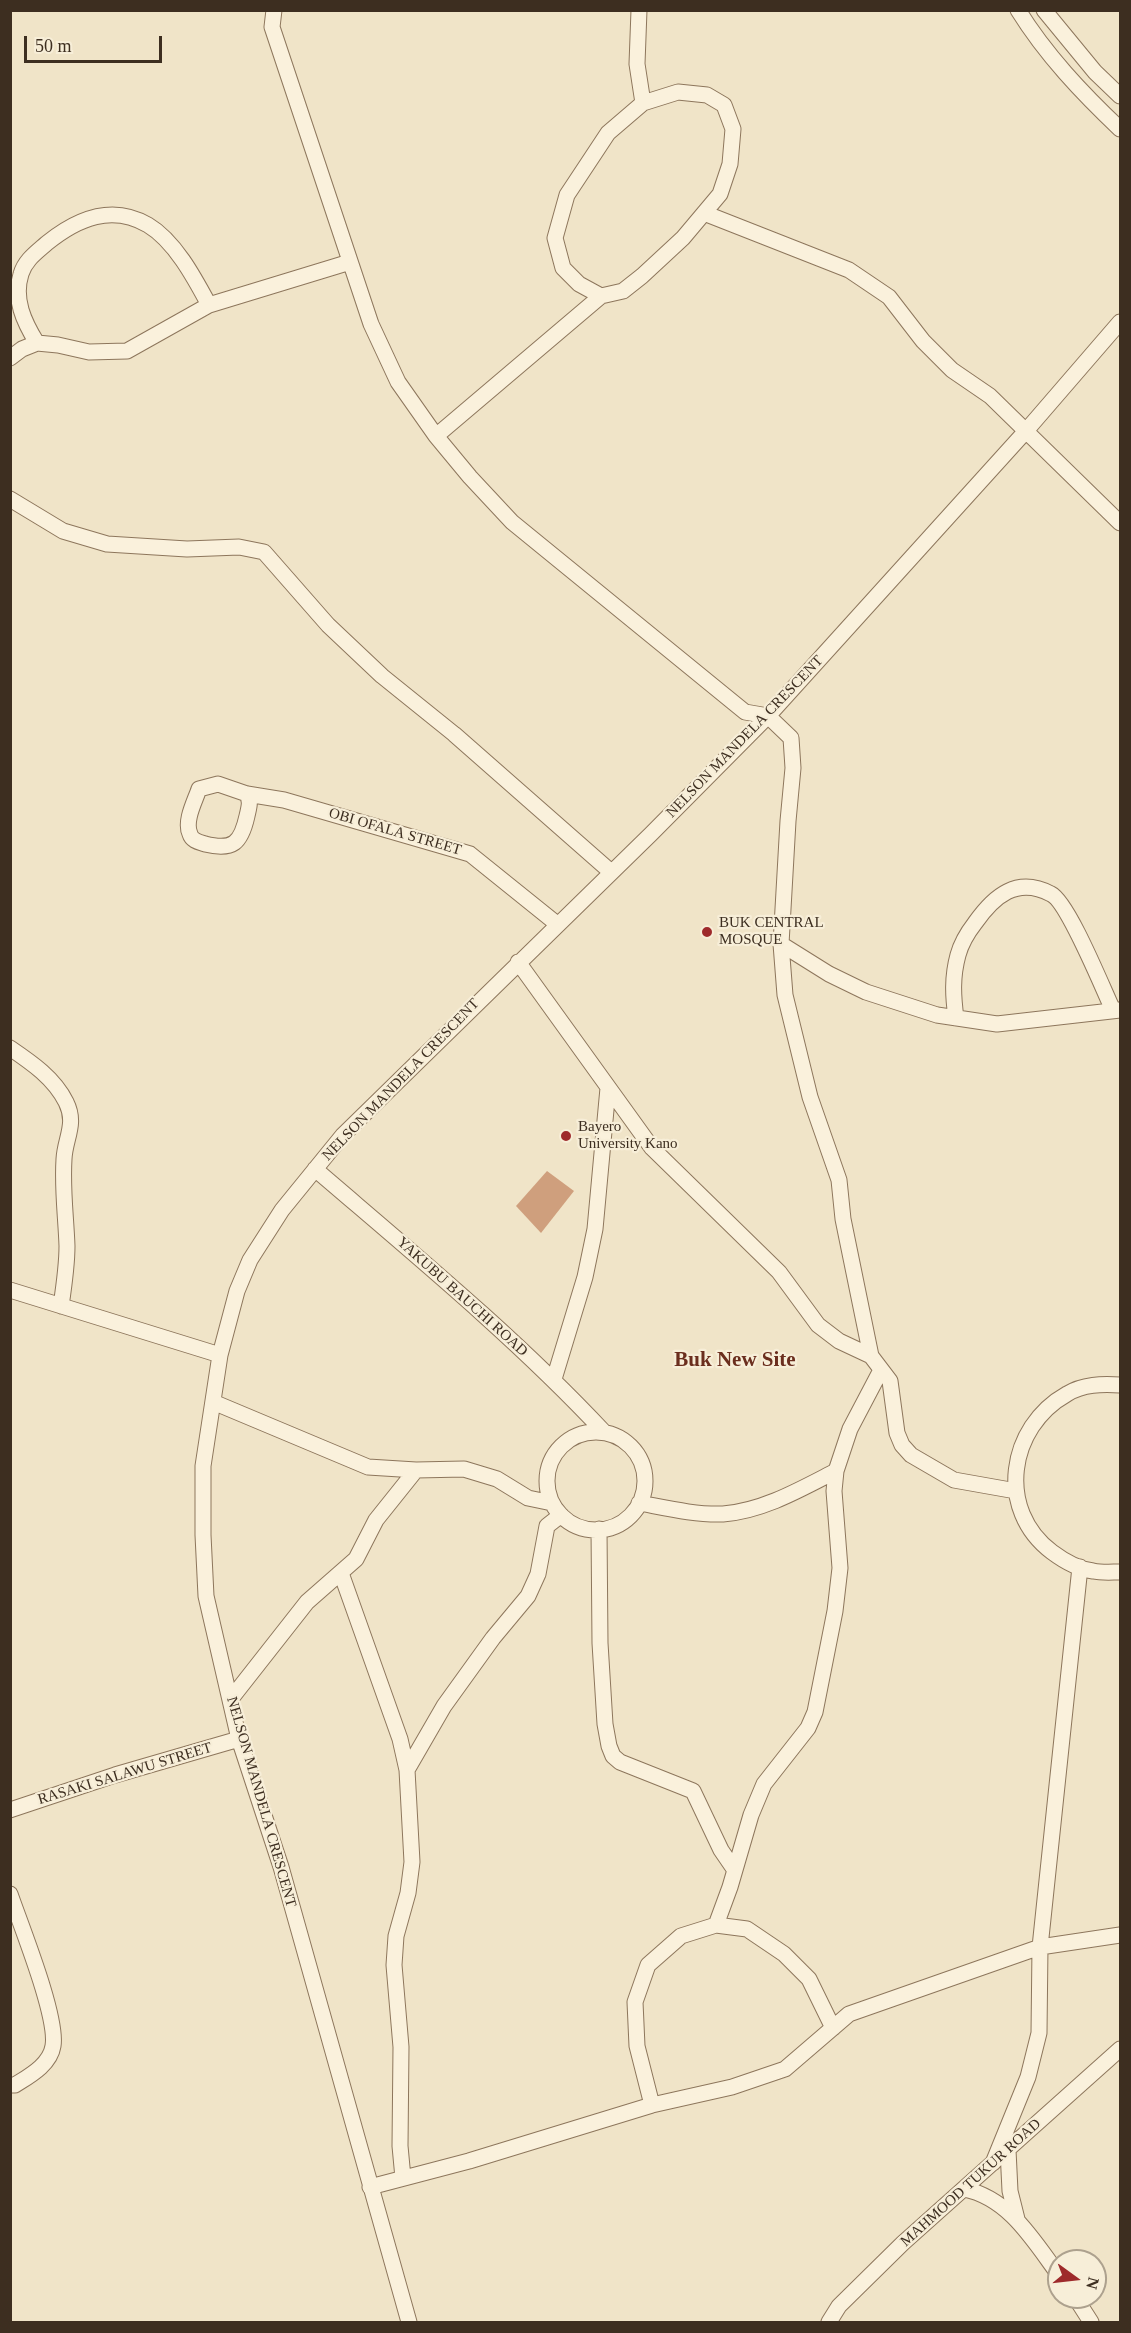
<!DOCTYPE html>
<html>
<head>
<meta charset="utf-8">
<style>
	body { margin:0 }
	#map { position:relative; width:1131px; height:2333px; overflow:hidden; background:#f0e4c8; font-family:Georgia,serif }
	canvas { display:block }
	.frame { position:absolute; inset:0; border:12px solid #3d2e20; pointer-events:none }
	.north { position:absolute; left:1047px; top:2249px; width:60px; height:60px; box-sizing:border-box; background:#f7eed8; border:2px solid #ada18e; border-radius:50%; rotate:105deg; font-size:16px; font-weight:700; line-height:24px; text-align:center; color:#3d2e20 }
	.north::after { content:''; display:block; margin:auto; width:21px; height:27px; background:#9e2a2b; clip-path:polygon(50% 0,100% 100%,50% 72%,0 100%) }
	.scale { position:absolute; left:24px; top:36px; width:138px; height:27px; box-sizing:border-box; border:3px solid #3d2e20; border-top:0; padding-left:8px; font-size:18px; line-height:21px; white-space:nowrap; color:#3d2e20; -webkit-text-stroke:4px #f7eed8; paint-order:stroke }
</style>
</head>
<body>
<div id="map">
<canvas width="1131" height="2333"></canvas>
<div class="frame"></div>
<div class="north">N</div>
<div class="scale">50 m</div>
</div>
<script>
const context = document.querySelector('canvas').getContext('2d');
context.lineJoin = 'round';
function fillPath(path, color) { context.fillStyle = color; context.fill(path, 'evenodd'); }
function strokePath(path, color, width, dash) { context.strokeStyle = color; context.lineWidth = width; context.lineCap = dash ? 'butt' : 'round'; context.setLineDash(dash || []); context.stroke(path); }
function label(font, color, halo, rows, align = 'center') {
  context.font = font + ' Georgia,serif'; context.lineWidth = 4.5; context.setLineDash([]); context.textBaseline = 'middle'; context.strokeStyle = halo; context.fillStyle = color; for (const [text, x, y, turn = 0] of rows) {
    context.save(); context.translate(x, y); context.rotate((+turn || 0) * Math.PI / 180); context.textAlign = isNaN(turn) ? turn : align; if (halo) context.strokeText(text, 0, 0); context.fillText(text, 0, 0); context.restore();
  }
}
const building = new Path2D(`
	M547,1171L574,1191L541,1233L516,1206Z`);
const street = new Path2D(`
	M274,10L272,27L371,324L398,382L436,436L470,477L512,522L745,712L768,716L791,738L793,768L788,821L781,944L785,995L810,1097L839,1180L843,1219L871,1356L890,1381L897,1433L902,1445L911,1455L954,1480L1016,1491
	M639,10L637,64L643,103
	M1018,10C1046,55 1082,93 1120,129
	M1044,10L1095,72L1120,96
	M704,213L849,270L889,297L923,341L952,370L990,396L1120,523
	M37,343C24,322 13,299 21,274C25,260 37,252 47,243C78,218 112,204 148,225C175,241 195,279 209,305
	M10,358L22,349L37,343L58,345L89,352L127,351L209,305L350,262
	M436,436L601,296L623,291L642,276L683,238L720,194L730,164L733,129L724,105L707,95L678,92L643,103L608,133L567,195L555,238L563,268L579,284L601,296
	M10,499L63,531L107,544L187,549L239,547L264,552L328,625L382,676L454,734L611,872
	M247,794C251,802 249,807 247,816C241,843 233,851 205,844C199,842 192,841 190,834C184,821 195,801 199,789L218,784L247,794L284,800L470,854L557,924
	M781,944L829,974L866,992L937,1015L997,1024L1120,1010
	M518,962L652,1148L779,1272L818,1325L839,1341L871,1356
	M956,1018C953,996 952,977 958,955C961,944 968,932 975,923C994,896 1017,876 1051,894C1068,902 1103,989 1113,1010
	M10,1048C32,1063 54,1078 66,1102C77,1124 65,1138 64,1159C62,1189 66,1217 67,1246C67,1266 64,1286 61,1306
	M315,1169C414,1254 515,1337 604,1432
	M10,1290L220,1355
	M554,1379L585,1277L595,1229L608,1088
	M1120,1385C1102,1384 1083,1384 1067,1394C1008,1427 996,1510 1052,1552C1064,1561 1078,1569 1093,1571C1102,1573 1112,1572 1120,1572
	M213,1402L368,1467L416,1470L464,1469L497,1479L528,1498L552,1503
	M547 1481a49 49 0 1 1 98 0a49 49 0 1 1-98 0Z
	M639,1503C666,1508 695,1515 723,1514C763,1511 801,1489 836,1471
	M599,1529L600,1643L605,1724L609,1746L613,1756L620,1762L693,1791L721,1850L734,1869
	M341,1573L400,1739L407,1770L412,1862L408,1893L396,1936L394,1965L401,2047L400,2146L403,2178
	M230,1700L307,1602L356,1559L376,1520L416,1470
	M407,1770L444,1706L493,1638L528,1596L538,1574L547,1526L561,1515
	M10,1810L115,1775L239,1739
	M10,1894C21,1926 58,2017 53,2046C50,2065 29,2076 15,2085H10
	M716,1925L730,1887L751,1815L764,1784L808,1728L815,1712L835,1611L840,1568L834,1491L836,1471L850,1429L881,1370
	M652,2105L637,2046L635,2002L648,1965L681,1936L716,1925L747,1929L784,1954L809,1979L833,2028
	M1008,2150L1010,2191L1017,2219
	M993,2163L1028,2077L1039,2033L1040,1947L1080,1567
	M370,2187L469,2161L652,2105L732,2087L785,2069L849,2014L1040,1947L1120,1935
	M964,2189C1009,2198 1033,2240 1059,2275
	M1075,2297L1091,2322
	M409,2322L281,1867L239,1739L206,1596L203,1535V1466L220,1355L237,1291L250,1260L282,1210L343,1135L651,834L768,716L1025,432L1120,322
	M829,2322L839,2306L903,2243L1120,2049`);
const markers = [
	[707,932,6,"#9e2a2b"],
	[566,1136,6,"#9e2a2b"]
];
const streetNames = [
	["NELSON MANDELA CRESCENT",745,737,-46],
	["OBI OFALA STREET",395,832,16],
	["NELSON MANDELA CRESCENT",401,1080,-46],
	["YAKUBU BAUCHI ROAD",462,1297,42],
	["RASAKI SALAWU STREET",125,1774,-17],
	["NELSON MANDELA CRESCENT",261,1802,74],
	["MAHMOOD TUKUR ROAD",971,2183,-42]
];
const poiNames = [
	["BUK CENTRAL",719,923],
	["MOSQUE",719,940],
	["Bayero",578,1127],
	["University Kano",578,1144]
];
const districtNames = [
	["Buk New Site",735,1361]
];
fillPath(building, '#cf9f7d');
strokePath(street, '#8d765c', 17);
strokePath(street, '#faf1dc', 15);
for (const [x, y, r, color] of markers) { const dot = new Path2D(); dot.arc(x, y, r, 0, 2 * Math.PI); context.fillStyle = color; context.fill(dot); strokePath(dot, '#f7eed8', 2); }
label('15px', '#3d2e20', '#f7eed8', streetNames);
label('15px', '#3d2e20', '#f7eed8', poiNames, 'left');
label('bold 21px', '#6b2e1e', '#f7eed8', districtNames);
</script>
</body>
</html>
